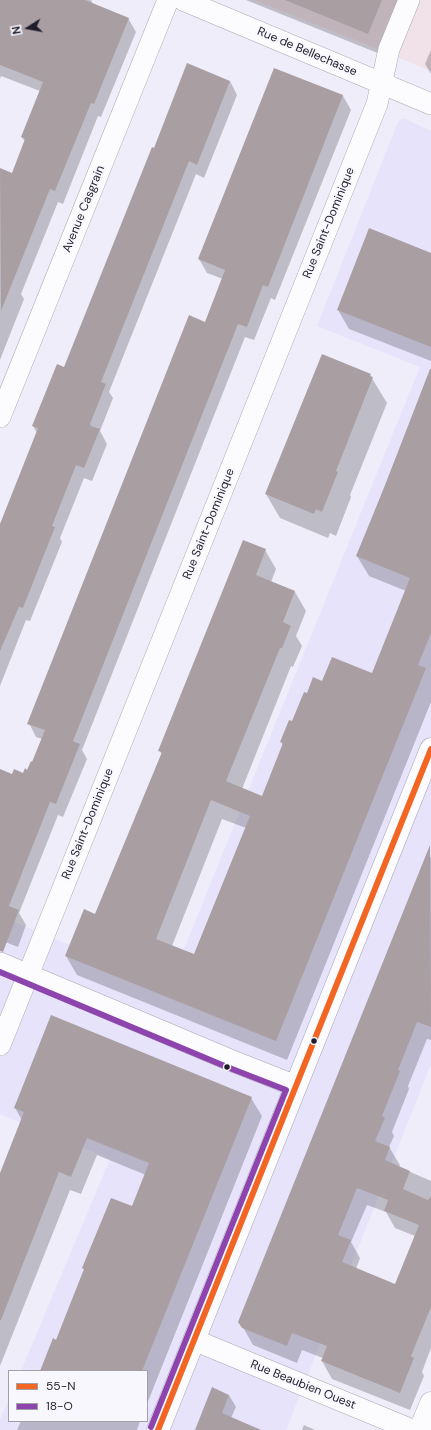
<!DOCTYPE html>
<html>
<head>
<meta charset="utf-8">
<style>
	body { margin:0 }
	#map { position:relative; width:431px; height:1430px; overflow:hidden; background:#eeedf9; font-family:"DM Sans",sans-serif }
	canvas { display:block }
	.legend { position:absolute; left:8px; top:1370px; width:140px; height:52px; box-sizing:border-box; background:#f8f7fe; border:1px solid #a1a0a9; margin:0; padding:5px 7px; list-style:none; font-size:12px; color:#1f1d2a }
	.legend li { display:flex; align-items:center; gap:8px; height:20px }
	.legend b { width:20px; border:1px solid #a1a0a9 }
	.north { position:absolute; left:8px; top:8px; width:40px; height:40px; -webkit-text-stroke:3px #f8f7fe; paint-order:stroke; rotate:259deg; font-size:11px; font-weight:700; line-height:16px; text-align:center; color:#1f1d2a }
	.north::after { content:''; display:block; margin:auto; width:14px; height:18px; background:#1f1d2a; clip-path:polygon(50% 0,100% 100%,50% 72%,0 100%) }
</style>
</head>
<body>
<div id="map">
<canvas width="431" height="1430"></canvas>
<ul class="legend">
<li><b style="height:5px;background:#f26522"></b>55-N</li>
<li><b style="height:5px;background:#8e44ad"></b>18-O</li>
</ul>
<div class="north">N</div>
</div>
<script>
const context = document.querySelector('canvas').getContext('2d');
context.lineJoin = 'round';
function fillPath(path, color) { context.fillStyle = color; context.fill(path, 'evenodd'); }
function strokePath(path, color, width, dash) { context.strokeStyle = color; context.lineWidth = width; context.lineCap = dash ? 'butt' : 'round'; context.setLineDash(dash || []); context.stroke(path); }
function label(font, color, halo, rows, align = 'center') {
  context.font = font + ' "DM Sans",sans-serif'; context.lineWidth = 4; context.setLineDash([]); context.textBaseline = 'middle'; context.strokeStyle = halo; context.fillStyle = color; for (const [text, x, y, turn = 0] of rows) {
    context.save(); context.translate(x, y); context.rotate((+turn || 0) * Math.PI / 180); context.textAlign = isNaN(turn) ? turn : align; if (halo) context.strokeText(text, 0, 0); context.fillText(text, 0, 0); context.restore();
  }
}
const built = new Path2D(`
	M401,119H405L431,131V1064L286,1430H0V1420L9,1399V1421H147V1371H21L110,1159L0,1114V916L169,986L420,367L317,326L398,122Z`);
const industrial = new Path2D(`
	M254,0H431V71L385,52Z`);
const shadow = new Path2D(`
	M0,0H91L93,4L128,18L136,32L101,117L98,116L63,204L58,202L21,294L24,299L0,360V174L2,170L12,174L25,142L22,137L40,91L1,76L0,79Z
	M246,0H402L380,54Z
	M431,50V74L425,64Z
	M275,69L343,96L351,110L275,300L271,298L254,340L245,337L82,750L87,759L63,817L58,815L19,913L26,925L18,947L0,940V795L13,775L24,774L28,771L33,763L42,739L36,737L29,723L205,323L223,279L207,273L199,259Z
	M230,81L237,95L204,178L196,174L109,392L113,398L100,431L107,444L92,481L84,478L60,538L62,542L30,621L26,620L0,686V527L37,433L33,426L64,369L154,149Z
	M431,254V361L349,329L338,310Z
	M431,369V702L287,1060L77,975L66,956L95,915L162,755L159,750L265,550L276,569L271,582L295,592L306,611L296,636L302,646L293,667L291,666L242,789L262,797L283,746L281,742L307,694L323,682L372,674L406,591L369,576L357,556ZM222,819L246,828L194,955L172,946Z
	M370,375L387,403L350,495L351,497L336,536L330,533L328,538L280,518L266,494Z
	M431,856V1040L427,1039L408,1086L409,1089L392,1132L394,1136L389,1147L400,1165L399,1167L431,1181V1348L422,1372L424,1376L410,1410L332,1379L322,1361L323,1358L302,1350L297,1363L253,1345L240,1322ZM367,1205L386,1212L395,1228L415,1236L395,1286L356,1269L360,1258L351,1242Z
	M251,1098L262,1116L147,1404V1371H41L56,1341L85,1271L83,1268L132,1208L146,1175L97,1155L81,1194L70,1190L0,1366V1176L22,1120L15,1108Z
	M229,1395L236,1407L231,1418L260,1430H196Z
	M21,1421H140L137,1430H17Z
	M304,1425L315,1430H302Z`);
const building = new Path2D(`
	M0,0H85L129,18L94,104L91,103L55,191L50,189L1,311L0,168L12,173L25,139L21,137L43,82L0,65Z
	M285,0H382L368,34Z
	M187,63L230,81L197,165L189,161L101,382L106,384L90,424L91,426L100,429L84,468L76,465L52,526L55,527L23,608L19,607L0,651V524L38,428L32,426L57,364L64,367L152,147L154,148Z
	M274,68L343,95L268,287L263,285L247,327L238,324L73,741L80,744L56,804L50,802L9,906L19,910L3,952L0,951V769L12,774L14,769L23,773L25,768L27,770L31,761L32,762L45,730L27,724L189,315L205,322L225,270L198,259Z
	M369,228L431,253V347L337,310Z
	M322,354L371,374L370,376L373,377L336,471L338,472L322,512L316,509L314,514L265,494Z
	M430,369H431V633L418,665L426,668L276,1041L65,956L84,909L95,914L162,752L158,751L243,540L266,549L256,575L295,591L283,622L291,626L282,648H280L226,781L262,796L283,743L280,742L289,720L292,721L304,692L307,693L313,677L322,681L332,657L372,673L410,578L356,556L384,488ZM211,800L250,816L194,954L156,939Z
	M430,845L431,1027L417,1022L398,1070L400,1071L382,1116L385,1118L375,1141L390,1147L385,1160L410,1171L403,1189L428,1200L431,1196V1307L411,1356L414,1358L400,1393L321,1361L327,1346L292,1333L287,1346L242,1328L238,1322ZM357,1188L388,1200L384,1211L419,1225L395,1284L342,1262L351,1240L338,1235Z
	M51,1015L252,1097L142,1371H40L53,1338L56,1340L65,1317L84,1269L82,1268L111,1198L132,1206L149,1163L87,1138L71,1177L59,1172L1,1320H0V1173L24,1112L14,1108Z
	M212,1387L229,1395L222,1413L261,1430H195Z`);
const minor = new Path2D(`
	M183,0L431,104
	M0,417L168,0
	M0,963L230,1060L296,1086
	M0,1045L377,104L389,49L409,0
	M194,1340L412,1430`);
const major = new Path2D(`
	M158,1430L431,749
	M420,1430L431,1403`);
const bus1 = new Path2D(`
	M158,1430L431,749`);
const bus2 = new Path2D(`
	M0,972L227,1067L286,1090L151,1427`);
const markers = [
	[314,1041,3.5,"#1f1d2a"],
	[227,1067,3.5,"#1f1d2a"]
];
const streetNames = [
	["Rue de Bellechasse",307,52,23],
	["Avenue Casgrain",84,209,-68],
	["Rue Saint-Dominique",329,223,-68],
	["Rue Saint-Dominique",209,524,-68],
	["Rue Saint-Dominique",88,824,-68],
	["Rue Beaubien Ouest",303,1385,22]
];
fillPath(built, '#e6e3fb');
fillPath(industrial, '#f1e2e9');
fillPath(shadow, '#0003');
fillPath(building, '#a99fa3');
strokePath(minor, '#a8a7b2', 22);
strokePath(major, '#a8a7b2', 23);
strokePath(minor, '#fcfcfe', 21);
strokePath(major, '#fcfcfe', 22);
strokePath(bus1, '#f26522', 6);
strokePath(bus2, '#8e44ad', 6);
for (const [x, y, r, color] of markers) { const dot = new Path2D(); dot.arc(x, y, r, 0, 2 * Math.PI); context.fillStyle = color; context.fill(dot); strokePath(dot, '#f8f7fe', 1.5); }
label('12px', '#1f1d2a', '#f8f7fe', streetNames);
</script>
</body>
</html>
